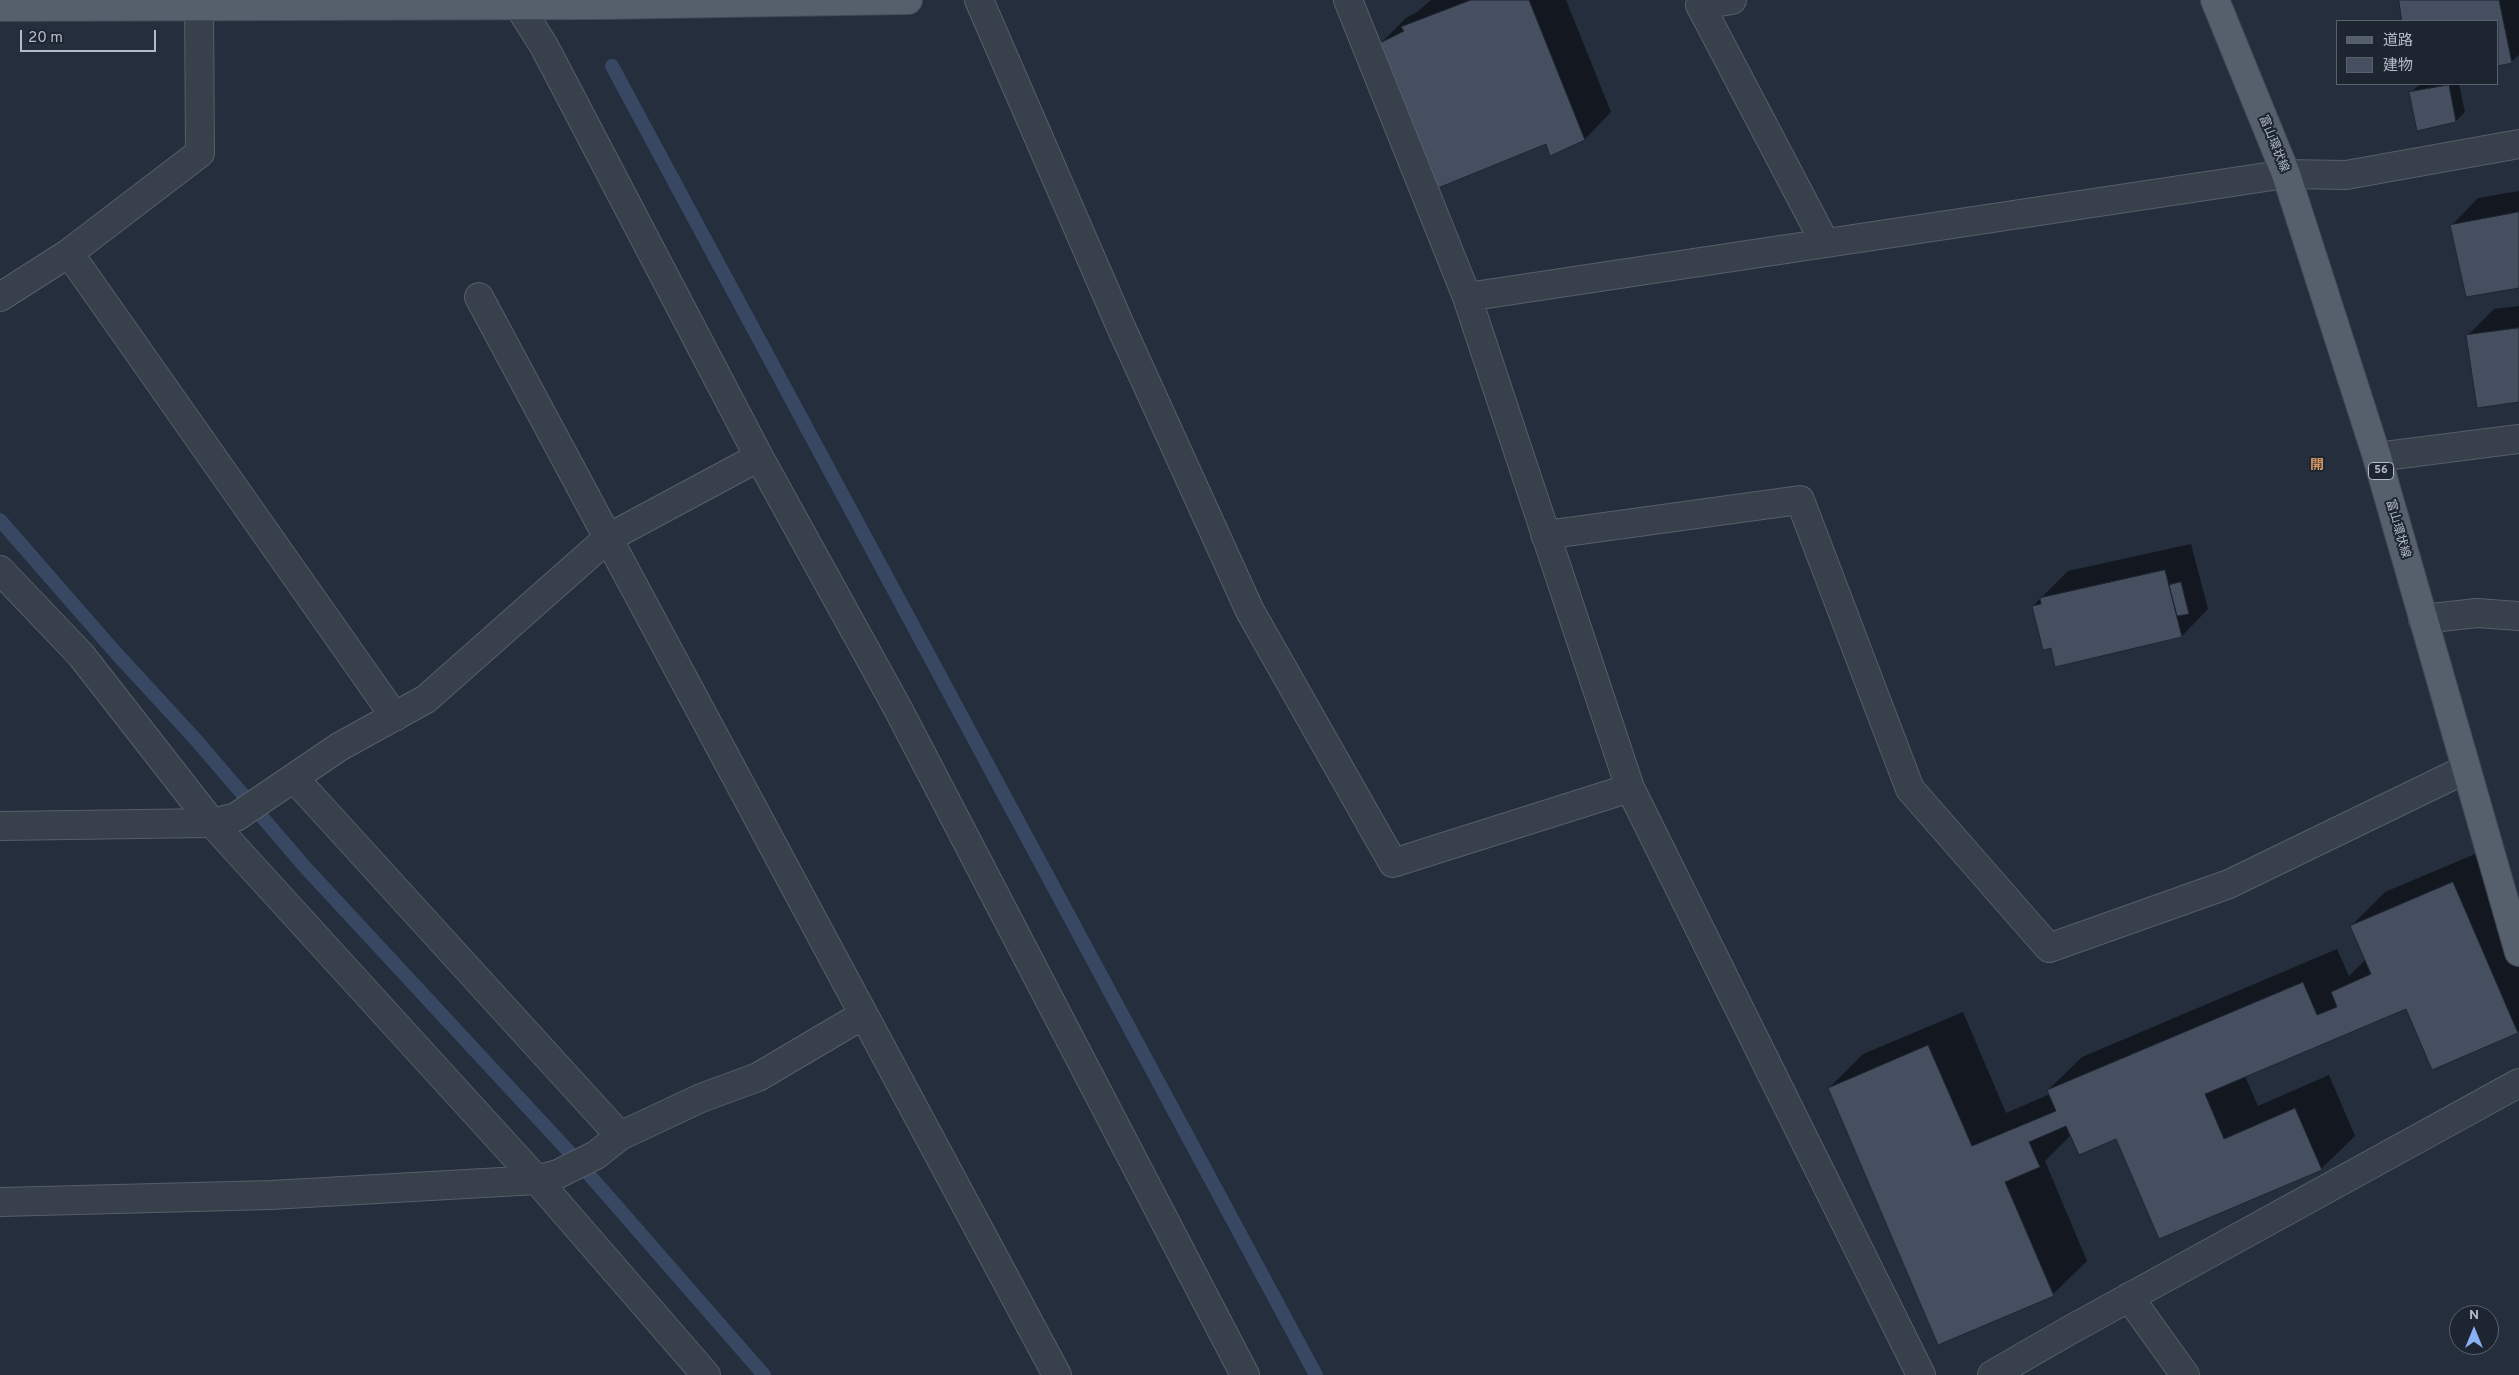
<!DOCTYPE html>
<html>
<head>
<meta charset="utf-8">
<style>
	body { margin:0 }
	#map { position:relative; width:2519px; height:1375px; overflow:hidden; background:#242e3c; font-family:Overpass,"Noto Sans JP",sans-serif }
	canvas { display:block }
	.legend { position:absolute; left:2336px; top:20px; width:162px; height:65px; box-sizing:border-box; background:#1d2531; border:1px solid #59616d; margin:0; padding:6px 9px; list-style:none; font-size:15px; color:#b3bbc8 }
	.legend li { display:flex; align-items:center; gap:10px; height:25px }
	.legend b { width:25px; border:1px solid #59616d }
	.north { position:absolute; left:2449px; top:1305px; width:50px; height:50px; box-sizing:border-box; background:#1d2531; border:1px solid #59616d; border-radius:50%; rotate:0deg; font-size:14px; font-weight:700; line-height:20px; text-align:center; color:#b3bbc8 }
	.north::after { content:''; display:block; margin:auto; width:18px; height:22px; background:#8ab1f6; clip-path:polygon(50% 0,100% 100%,50% 72%,0 100%) }
	.scale { position:absolute; left:20px; top:30px; width:136px; height:22px; box-sizing:border-box; border:2px solid #b3bbc8; border-top:0; padding-left:6px; font-size:15px; line-height:18px; white-space:nowrap; color:#b3bbc8; -webkit-text-stroke:4px #1d2531; paint-order:stroke }
</style>
</head>
<body>
<div id="map">
<canvas width="2519" height="1375"></canvas>
<ul class="legend">
<li><b style="height:6px;background:#565f6c"></b>道路</li>
<li><b style="height:14px;background:#454f60"></b>建物</li>
</ul>
<div class="north">N</div>
<div class="scale">20 m</div>
</div>
<script>
const context = document.querySelector('canvas').getContext('2d');
context.lineJoin = 'round';
function fillPath(path, color) { context.fillStyle = color; context.fill(path, 'evenodd'); }
function strokePath(path, color, width, dash) { context.strokeStyle = color; context.lineWidth = width; context.lineCap = dash ? 'butt' : 'round'; context.setLineDash(dash || []); context.stroke(path); }
function label(font, color, halo, rows, align = 'center') {
  context.font = font + ' Overpass,"Noto Sans JP",sans-serif'; context.lineWidth = 4; context.setLineDash([]); context.textBaseline = 'middle'; context.strokeStyle = halo; context.fillStyle = color; for (const [text, x, y, turn = 0] of rows) {
    context.save(); context.translate(x, y); context.rotate((+turn || 0) * Math.PI / 180); context.textAlign = isNaN(turn) ? turn : align; if (halo) context.strokeText(text, 0, 0); context.fillText(text, 0, 0); context.restore();
  }
}
const shadow = new Path2D(`
	M1431,0H1566L1611,112L1585,139L1551,155L1547,143L1379,45L1406,18L1417,12Z
	M2519,0V55L2511,62L2498,65V21H2404L2400,1Z
	M2420,84H2459L2465,112L2456,121L2418,129L2411,92Z
	M2519,191V287L2452,225L2478,198Z
	M2519,306V401L2467,336L2494,309Z
	M2191,544L2208,609L2182,636L2056,665L2052,646L2033,606L2068,571Z
	M2487,849L2519,923V1031L2517,1032L2407,1007L2245,1076L2258,1106L2329,1075L2355,1136L2321,1169L2117,1138L2071,1135L2045,1161L2087,1261L2053,1294L1829,1088L1863,1054L1963,1012L2006,1113L2050,1094L2048,1090L2082,1057L2337,949L2349,976L2366,959L2351,926L2385,892Z`);
const stream = new Path2D(`
	M612,66L1316,1375
	M0,520L116,653L197,741L305,867L572,1155L764,1375`);
const building = new Path2D(`
	M1471,0H1529L1585,140L1550,156L1546,144L1438,188L1378,44L1404,31L1401,27Z
	M2399,0H2499L2512,63L2498,66V21H2402Z
	M2449,85L2456,122L2417,131L2409,92Z
	M2519,212V288L2466,297L2450,225Z
	M2519,328V402L2477,408L2466,335Z
	M2165,570L2182,637L2055,667L2051,648L2043,650L2032,606L2041,604L2040,598Z
	M2181,582L2189,614L2177,616L2169,585Z
	M2453,882L2518,1033L2432,1070L2406,1009L2205,1094L2224,1139L2295,1108L2322,1170L2159,1239L2116,1139L2079,1155L2066,1126L2029,1142L2040,1167L2005,1182L2054,1296L1938,1345L1828,1088L1928,1045L1972,1146L2056,1111L2047,1090L2303,982L2317,1015L2337,1007L2331,992L2371,974L2350,926Z`);
const minor = new Path2D(`
	M515,0L544,46L759,457L897,707L1245,1375
	M979,0L1120,325L1250,611L1393,863L1630,788
	M1348,0L1467,297L1630,788L1921,1375
	M1732,0L1700,5L1825,243
	M69,253L395,717
	M0,297L69,253L200,153L199,0
	M479,297L608,538L759,457
	M1467,297L2286,174L2346,175L2519,144
	M2377,457L2519,439
	M1545,535L1800,500L1910,789L2049,948L2229,884L2466,769
	M0,570L81,655L212,823L537,1180L706,1375
	M2423,619L2477,613L2519,616
	M294,778L620,1136
	M0,826L212,823L236,817L339,747L426,699L608,538L1057,1375
	M0,1202L271,1195L537,1180L558,1174L596,1155L620,1136L701,1098L758,1077L863,1015
	M2129,1297L2185,1375
	M1992,1375L2070,1330L2519,1083`);
const major = new Path2D(`
	M2215,0L2286,174L2377,457L2519,952
	M0,7L603,5L908,0`);
const shields = [
	[2381,471,25]
];
const shieldNames = [
	["56",2381,471]
];
const streetNames = [
	["富山環状線",2273,144,68],
	["富山環状線",2397,529,74]
];
const neighbourhoodNames = [
	["開",2317,466]
];
fillPath(shadow, '#0007');
strokePath(stream, '#384863', 14);
fillPath(building, '#454f60');
strokePath(building, '#1f2733', 1);
strokePath(minor, '#565e6a', 30);
strokePath(major, '#414955', 30);
strokePath(minor, '#38404c', 28);
strokePath(major, '#565f6c', 28);
for (const [x, y, w] of shields) { const box = new Path2D(); box.roundRect(x - w / 2, y - 8.5, w, 17, 4); context.fillStyle = '#1d2531'; context.fill(box); strokePath(box, '#b3bbc8', 1); }
label('bold 11px', '#b3bbc8', null, shieldNames);
label('12px', '#b3bbc8', '#1d2531', streetNames);
label('bold 14px', '#d39764', '#1d2531', neighbourhoodNames);
</script>
</body>
</html>
